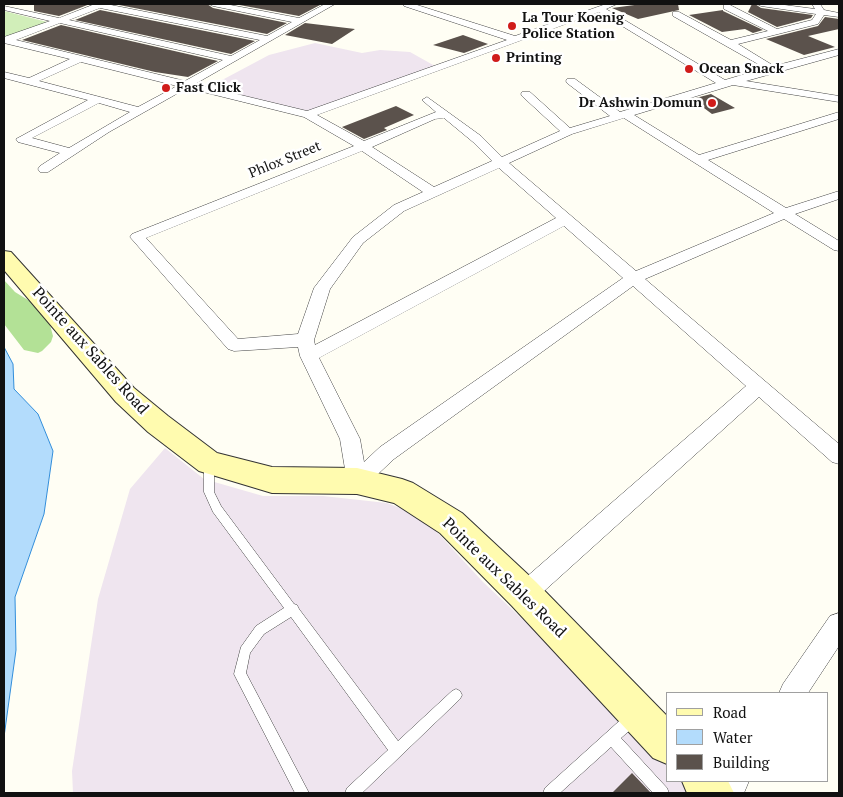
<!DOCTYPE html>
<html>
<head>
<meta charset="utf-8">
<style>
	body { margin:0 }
	#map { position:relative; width:843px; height:797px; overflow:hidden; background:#fffef4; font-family:"PT Serif",serif }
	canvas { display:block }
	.frame { position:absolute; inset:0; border:5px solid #111; pointer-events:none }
	.legend { position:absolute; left:666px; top:692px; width:162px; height:90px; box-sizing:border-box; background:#fff; border:1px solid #a0a0a0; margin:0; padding:6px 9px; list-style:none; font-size:15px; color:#111 }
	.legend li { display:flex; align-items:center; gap:10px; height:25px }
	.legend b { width:25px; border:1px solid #a0a0a0 }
</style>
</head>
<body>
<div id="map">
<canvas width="843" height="797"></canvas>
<div class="frame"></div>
<ul class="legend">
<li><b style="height:6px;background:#fffbaf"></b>Road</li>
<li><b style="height:14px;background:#b3dcfc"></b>Water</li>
<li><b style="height:14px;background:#5b524c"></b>Building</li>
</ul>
</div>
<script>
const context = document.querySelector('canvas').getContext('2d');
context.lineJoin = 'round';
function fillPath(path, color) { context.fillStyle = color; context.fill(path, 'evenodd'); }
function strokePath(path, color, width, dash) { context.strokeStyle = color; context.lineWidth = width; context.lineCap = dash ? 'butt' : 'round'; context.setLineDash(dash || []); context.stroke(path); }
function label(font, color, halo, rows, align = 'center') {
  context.font = font + ' "PT Serif",serif'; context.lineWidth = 5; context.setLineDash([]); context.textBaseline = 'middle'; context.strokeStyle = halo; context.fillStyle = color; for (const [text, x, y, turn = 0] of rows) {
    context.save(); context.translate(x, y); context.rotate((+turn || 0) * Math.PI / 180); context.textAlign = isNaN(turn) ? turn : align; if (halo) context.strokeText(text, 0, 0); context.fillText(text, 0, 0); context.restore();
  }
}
const industrial = new Path2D(`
	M315,43L362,53L380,50L410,52L435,66L310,112L209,87L269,55Z
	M165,448L204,479L263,496H323L387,503L423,517L483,582L667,755V781H694L707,793H73L72,771L98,599L130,489Z`);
const green = new Path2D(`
	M4,11L51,23L10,38L4,37Z`);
const forest = new Path2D(`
	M4,280L15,292L41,308L47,314L53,336L51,342L42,351L38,353L24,350L4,324Z`);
const water = new Path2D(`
	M4,347L13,364L14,389L38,414L53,451L44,514L15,597L16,650L4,737Z`);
const building = new Path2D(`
	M34,4H90L59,16L34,11Z
	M114,4H207L213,8L287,23L267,34Z
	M234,4H322L299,16Z
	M642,4H678L679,10L638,19L612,8Z
	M752,4H755L761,8L813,15L811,18L777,27L748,12Z
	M100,10L255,41L231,54L75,20Z
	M723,10V11L763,30L753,33L745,29L722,32L689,15Z
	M825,17L839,19V29L808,36L835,47L804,55L766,39L818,26Z
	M305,23L355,29L332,44L285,35Z
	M61,25L218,61L188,77L155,72L22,40Z
	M463,35L488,44L464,53L433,45Z
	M711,94L735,108L712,114L692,99Z
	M396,106L414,115L384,128L387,130L364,139L342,127Z
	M632,773L651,793H612Z`);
const lane = new Path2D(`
	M209,459L212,460L214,463V492L221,506L294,604L297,605L299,609L398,741L452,691L456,689L460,691L462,695L460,699L362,793H345L347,788L388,750L291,617L264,634L250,653L246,673L309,793H295L236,678L234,674L241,647L256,626L284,608L213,512L204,492V463L206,460Z
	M632,713L637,714L638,719L637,724L621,738L667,788L669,793H653L611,747L560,793H543L545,788L627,714Z`);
const street = new Path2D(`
	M95,4H106L267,36L292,22L213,6L209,4H225L299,18L325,4H335L195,84L307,111L507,40L404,6L403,4H414L515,36L606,4H617L606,9L725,80L765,68L673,16V12H679L731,40L768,31L724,9V5H730L777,29L812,20L816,14L761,6L757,4H777L815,9L812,4H820L824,10L839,13V17L824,15L818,24L738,44L774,66L839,49V55L746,81L839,96V102L733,85L634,115L699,155L839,112V119L708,160L786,208L839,191V199L795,214L839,241V251L834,250L784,219L645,279L839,444V464L832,462L759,397L532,602L524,606L516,602L512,594L516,586L746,386L633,286L394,459L364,487L357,490L350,487L347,481L340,439L300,356L298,347L234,351L228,349L130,237L132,234L354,146L304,117L187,88L109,132L48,172H40L38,169L40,166L60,153L18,142L16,139L88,100L4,78V72L29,78L70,59L4,43V37L50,21L4,10V6L59,18ZM100,8L260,40L231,56L69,20ZM599,12L716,83L620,112L575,79H567L566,81L567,83L610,116L570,128L530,92H522L521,94L522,96L560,131L502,157L481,136L427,97L422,100L436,112L364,141L317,115ZM60,23L223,60L185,81L16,40ZM81,62L177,86L138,107L39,81ZM99,103L130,112L69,148L32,138ZM444,118L473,142L492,161L434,187L372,147L435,119ZM624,118L774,213L636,271L509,163L572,134ZM362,151L423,192L394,205L353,237L314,288L298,334L238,339L146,238ZM499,168L556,218L315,345L314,340L330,289L363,243L404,211ZM564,226L623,278L380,447L364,462L360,439L319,358Z
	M839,613V646L808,693H779L783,684L830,616Z
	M717,781H749L744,793H711Z`);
const secondary = new Path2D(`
	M4,251L11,252L134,388L168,416L217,453L272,467L357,468L402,479L413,483L462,513L536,582L667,716V764L653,758L512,606L440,533L394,503L357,494L272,493L199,471L148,432L116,402L4,270Z
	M682,781H728L734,793H687Z`);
const markers = [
	[512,26,5,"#d01c1a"],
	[496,58,5,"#d01c1a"],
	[689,69,5,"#d01c1a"],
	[166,88,5,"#d01c1a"],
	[712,103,5,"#d01c1a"]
];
const farPoinames = [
	["La Tour Koenig",522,18],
	["Police Station",522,34],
	["Printing",506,58],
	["Ocean Snack",699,69],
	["Fast Click",176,88],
	["Dr Ashwin Domun",702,103,"right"]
];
const farStreetnames = [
	["Phlox Street",285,160,-22]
];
const streetNames = [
	["Pointe aux Sables Road",90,351,48],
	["Pointe aux Sables Road",504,578,44]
];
fillPath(industrial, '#efe5ef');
fillPath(green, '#d1eeb9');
fillPath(forest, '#b3e196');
fillPath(water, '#b3dcfc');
strokePath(water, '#338eda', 1);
fillPath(building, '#5b524c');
strokePath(lane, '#444', 1);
strokePath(street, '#444', 1);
strokePath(secondary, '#333', 2);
fillPath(lane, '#fff');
fillPath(street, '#fff');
fillPath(secondary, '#fffbaf');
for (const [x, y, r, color] of markers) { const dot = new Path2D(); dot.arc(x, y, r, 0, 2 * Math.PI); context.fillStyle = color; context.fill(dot); strokePath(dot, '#fff', 2); }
label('bold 14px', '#111', '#fff', farPoinames, 'left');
label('14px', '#111', '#fff', farStreetnames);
label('16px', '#111', '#fff', streetNames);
</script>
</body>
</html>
